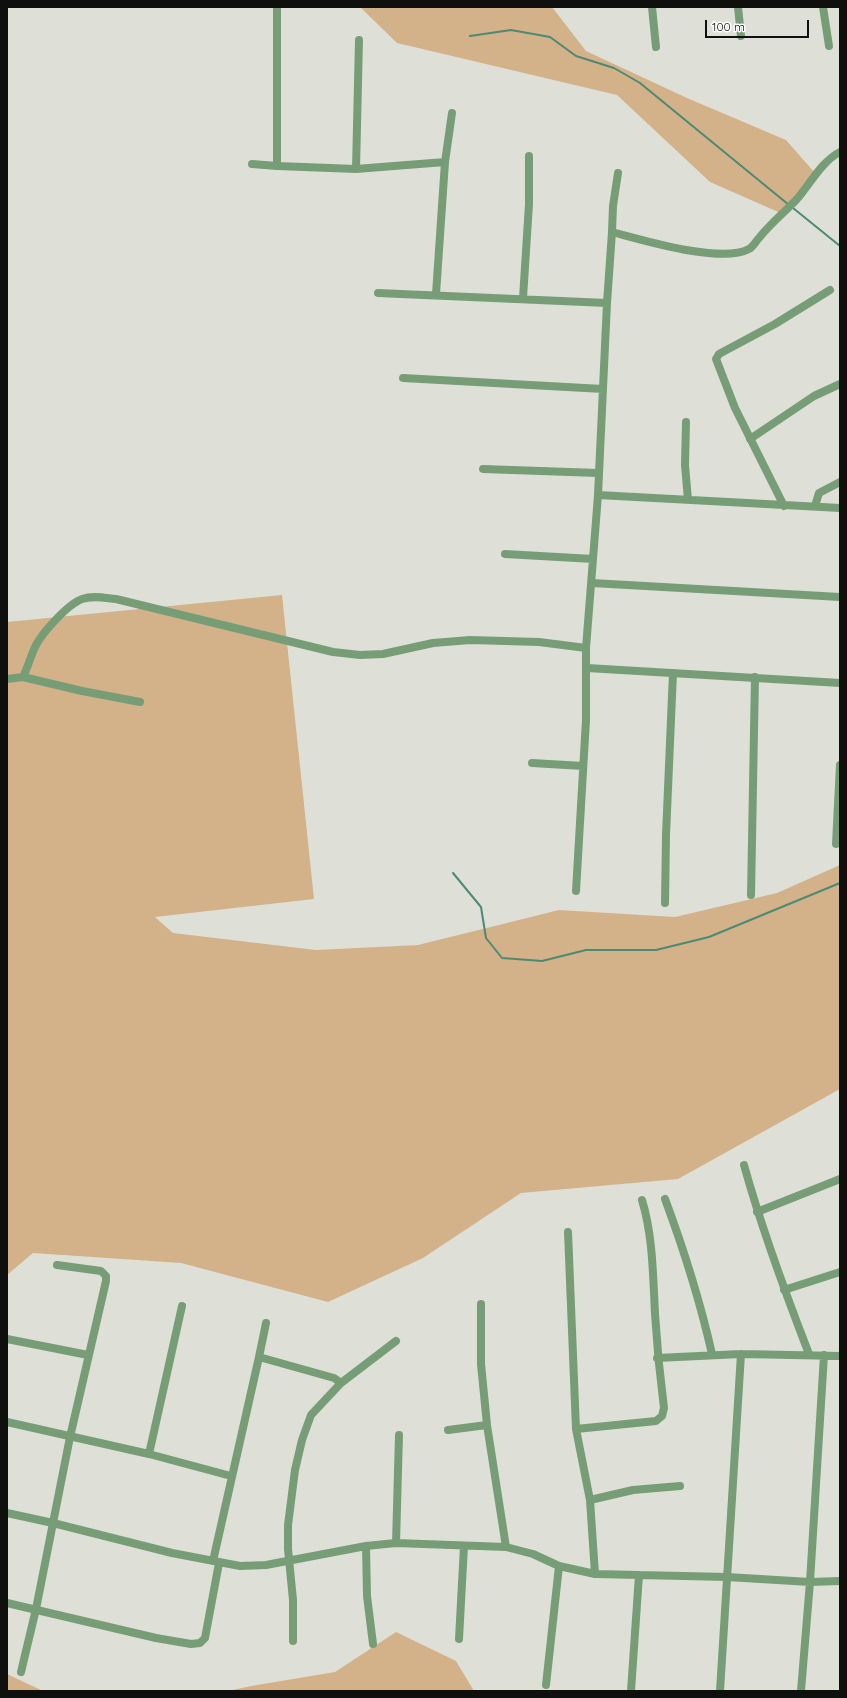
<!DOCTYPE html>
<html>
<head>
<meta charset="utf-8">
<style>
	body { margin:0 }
	#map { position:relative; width:847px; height:1698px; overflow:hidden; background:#dee0d8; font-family:Quicksand,sans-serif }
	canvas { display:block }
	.frame { position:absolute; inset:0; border:8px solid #0f100d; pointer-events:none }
	.scale { position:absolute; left:705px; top:20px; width:104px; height:18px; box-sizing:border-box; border:2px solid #0f100d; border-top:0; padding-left:5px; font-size:12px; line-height:14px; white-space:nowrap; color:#0f100d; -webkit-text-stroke:3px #fff; paint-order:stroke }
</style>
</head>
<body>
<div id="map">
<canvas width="847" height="1698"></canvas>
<div class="frame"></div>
<div class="scale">100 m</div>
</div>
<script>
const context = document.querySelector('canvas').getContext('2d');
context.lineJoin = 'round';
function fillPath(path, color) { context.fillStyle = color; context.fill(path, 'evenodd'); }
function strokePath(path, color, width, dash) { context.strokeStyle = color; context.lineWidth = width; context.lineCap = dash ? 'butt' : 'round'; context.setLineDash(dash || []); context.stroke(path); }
const green = new Path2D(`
	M360,7H552L586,51L687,98L786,140L815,173L785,215L710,182L617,95L397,43Z
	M282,595L314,899L155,917L173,933L316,950L418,945L559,910L675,917L777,893L840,865V1089L678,1179L521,1193L423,1258L328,1302L181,1263L33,1253L7,1275V622Z
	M396,1632L456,1661L474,1691H228L251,1686L335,1672Z
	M7,1674L43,1691H7Z`);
const stream = new Path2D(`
	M470,36L511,30L550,37L576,56L614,68L640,83L789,205
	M793,208L840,246
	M453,873L481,907L486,938L502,958L542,961L586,950H656L709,937L840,883`);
const minor = new Path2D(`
	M652,7L656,47
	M738,7L741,36
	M823,7L829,46
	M252,164L277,166L356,169L445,162
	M277,166V7
	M356,169L359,40
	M612,232L613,206L618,173
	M378,293L607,303
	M436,294L445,162L452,113
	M523,298L529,204V156
	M403,378L603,389
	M686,422L685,465L688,500
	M750,439L814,396L840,384
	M483,469L598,473
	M598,495L840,508
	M784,506L735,408L716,359L719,354L775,324L830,290
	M815,506L819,493L840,482
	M505,554L593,559
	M592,583L840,597
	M587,668L840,683
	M23,677C28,667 31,655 36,645C43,632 68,604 82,599C93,595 105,598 116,599L333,652L360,655L383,654L433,643L470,640L539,642L586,648
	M7,679L23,677L82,691L140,702
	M532,763L583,766
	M836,844L840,765
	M576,891L586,720V648L598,495L607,303L612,232C643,240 721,264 749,249C753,247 756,241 759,238C771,223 785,212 797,199C810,184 822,161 840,152
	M751,895L755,677
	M665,903L666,835L673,673
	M744,1165C762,1230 785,1292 809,1354
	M665,1199C684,1250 700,1301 712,1354
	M757,1212L840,1179
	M568,1232L576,1429L590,1500L595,1574
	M784,1290L840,1272
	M481,1304V1364L487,1425L506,1547
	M7,1339L88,1355
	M259,1357L334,1378L341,1383
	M657,1358L741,1354L840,1356
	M7,1422L149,1454L231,1476
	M576,1429L656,1421L662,1416L664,1408C660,1377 657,1346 655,1314C653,1277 653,1236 642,1200
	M448,1430L487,1425
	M149,1454L182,1306
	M590,1500L633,1490L680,1486
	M7,1513L53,1523L172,1553L240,1566L266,1565L366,1546L396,1543L506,1547L533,1554L559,1566L595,1574L727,1577L810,1582L840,1581
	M396,1543L399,1435
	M366,1546L367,1596L373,1644
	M213,1561L259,1357L266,1323
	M7,1603L156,1638L191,1644L200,1643L205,1638L219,1563
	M459,1639L464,1546
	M293,1641V1600L288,1549V1525L295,1470L302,1440L311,1415L341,1383L396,1341
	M21,1672L36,1609L70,1437L106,1281V1276L101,1271L57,1265
	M546,1685L559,1566
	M631,1691L639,1575
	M720,1691L741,1354
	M801,1691L810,1582L824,1355`);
fillPath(green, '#d3b28a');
strokePath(stream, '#4c8a73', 2);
strokePath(minor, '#779d76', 8);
</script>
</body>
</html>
